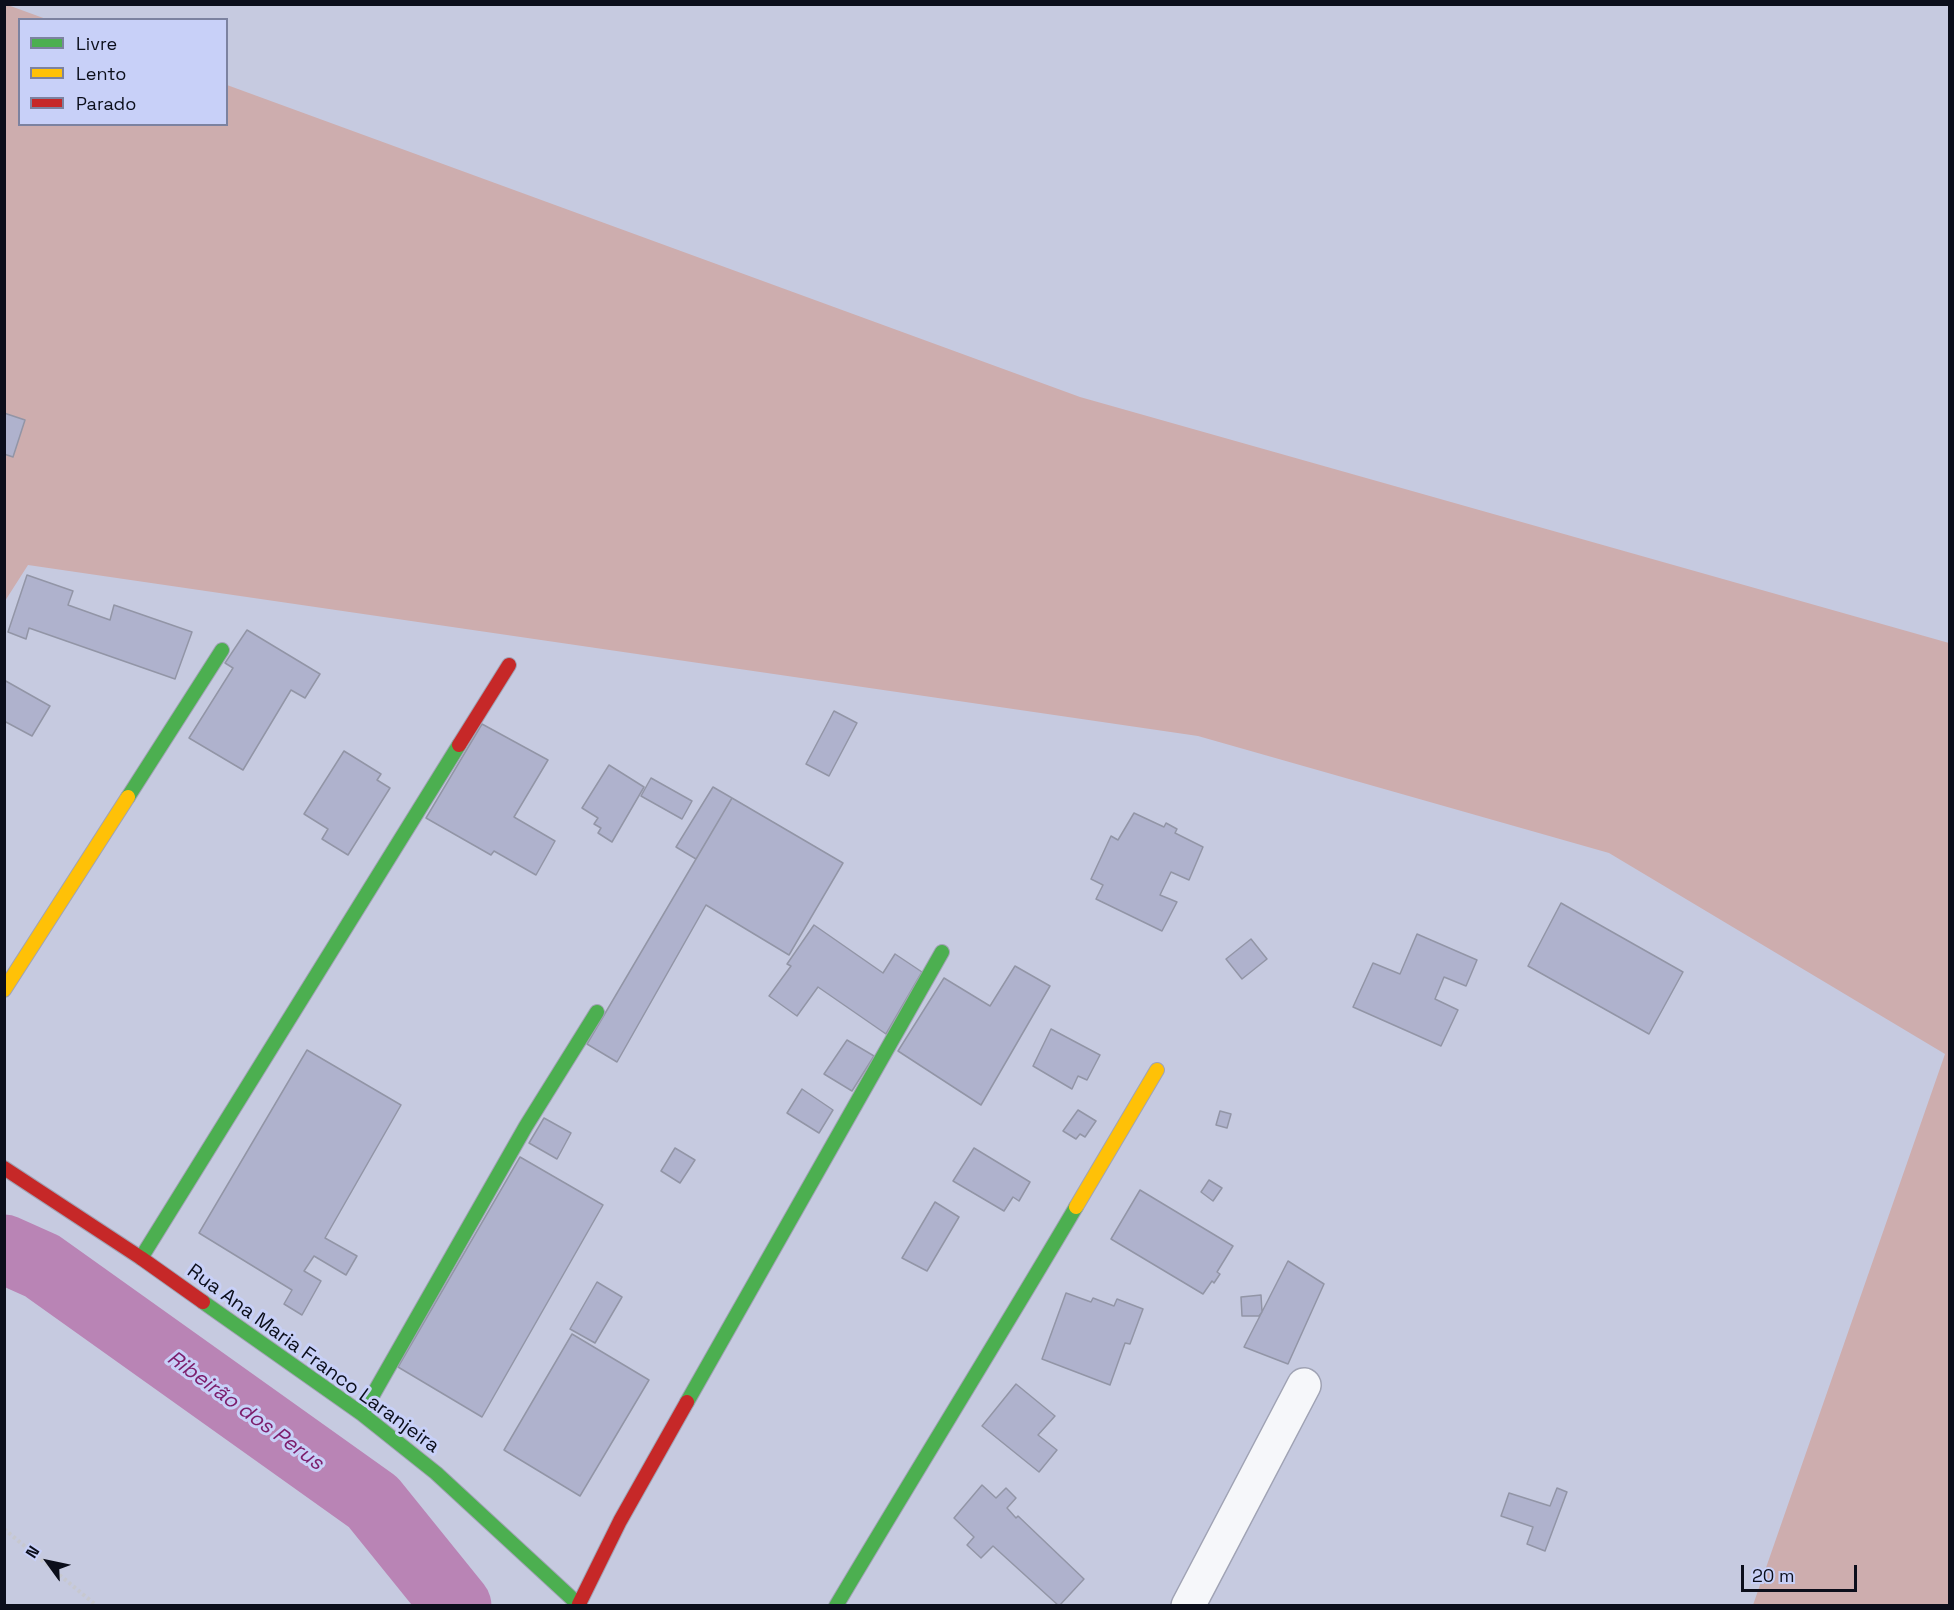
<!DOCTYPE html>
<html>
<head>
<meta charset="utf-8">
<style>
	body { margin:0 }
	#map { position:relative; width:1954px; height:1610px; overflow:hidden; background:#c6cae0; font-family:"Space Grotesk",sans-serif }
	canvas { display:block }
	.frame { position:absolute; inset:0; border:6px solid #0b0e1b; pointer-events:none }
	.legend { position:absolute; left:18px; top:18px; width:210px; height:108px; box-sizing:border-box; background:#c8d0f8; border:2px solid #7c82a0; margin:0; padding:8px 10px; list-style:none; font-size:18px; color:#0b0e1b }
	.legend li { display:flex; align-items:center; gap:12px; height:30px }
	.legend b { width:30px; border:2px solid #7c82a0 }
	.north { position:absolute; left:18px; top:1532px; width:60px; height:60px; -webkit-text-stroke:4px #c8d0f8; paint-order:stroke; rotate:303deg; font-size:16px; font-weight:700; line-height:24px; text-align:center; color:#0b0e1b }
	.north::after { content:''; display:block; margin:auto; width:21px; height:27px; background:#0b0e1b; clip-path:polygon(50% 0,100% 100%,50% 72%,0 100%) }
	.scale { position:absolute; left:1741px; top:1565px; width:116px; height:27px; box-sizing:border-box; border:3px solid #0b0e1b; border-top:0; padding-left:8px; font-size:18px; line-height:21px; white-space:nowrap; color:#0b0e1b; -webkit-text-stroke:4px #c8d0f8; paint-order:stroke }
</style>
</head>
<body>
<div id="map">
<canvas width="1954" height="1610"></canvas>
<div class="frame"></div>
<ul class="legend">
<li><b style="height:8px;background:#4caf50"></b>Livre</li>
<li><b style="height:8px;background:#ffc107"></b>Lento</li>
<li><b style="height:8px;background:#c62828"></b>Parado</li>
</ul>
<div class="north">N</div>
<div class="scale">20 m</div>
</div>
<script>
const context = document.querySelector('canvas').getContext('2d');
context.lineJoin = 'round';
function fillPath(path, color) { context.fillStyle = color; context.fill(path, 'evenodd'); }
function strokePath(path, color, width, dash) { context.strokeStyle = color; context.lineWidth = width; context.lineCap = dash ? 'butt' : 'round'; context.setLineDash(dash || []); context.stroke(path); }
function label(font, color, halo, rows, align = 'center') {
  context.font = font + ' "Space Grotesk",sans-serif'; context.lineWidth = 6; context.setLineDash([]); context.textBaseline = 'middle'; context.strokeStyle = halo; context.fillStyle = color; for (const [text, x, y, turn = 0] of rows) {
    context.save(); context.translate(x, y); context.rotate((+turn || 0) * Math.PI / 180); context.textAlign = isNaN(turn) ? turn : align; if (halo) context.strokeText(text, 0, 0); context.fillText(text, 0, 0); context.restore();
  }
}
const green = new Path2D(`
	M5,4L46,19L20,20V124H226L227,85L1080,397L1949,643V1605H1753L1945,1054L1609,853L1198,736L28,565L5,601Z`);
const river = new Path2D(`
	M4,1249L42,1266L373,1502L457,1606`);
const building = new Path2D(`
	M4,413L25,420L13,457L4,454Z
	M27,575L73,591L68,605L110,620L114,605L192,632L175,679L29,628L26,639L8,632Z
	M247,630L320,674L305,698L291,690L243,770L189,738L233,668L225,663Z
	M4,680L50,706L32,736L4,721Z
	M834,711L857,723L829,776L806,764Z
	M482,724L548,760L514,817L555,841L536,875L494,851L491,855L426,818Z
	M344,751L381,774L377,780L390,788L348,855L322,839L328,829L304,814Z
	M609,765L644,787L612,842L598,833L601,828L594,824L598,818L582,808Z
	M651,778L692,801L682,819L641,796Z
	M713,787L732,798L696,859L676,847Z
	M732,798L843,863L789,955L706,905L617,1062L587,1044Z
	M1134,813L1164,827L1166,823L1177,829L1175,833L1203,847L1189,880L1171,872L1160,895L1177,902L1162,931L1096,899L1103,885L1091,879L1111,836L1118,840Z
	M1561,903L1683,972L1649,1034L1528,966Z
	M814,925L883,973L895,954L922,972L886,1034L818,987L797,1016L769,996L791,966L787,964Z
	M1417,934L1477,960L1466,986L1444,977L1435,999L1458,1010L1441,1046L1353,1007L1373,963L1400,974Z
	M1251,939L1267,959L1242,979L1226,959Z
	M1015,966L1050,986L981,1105L898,1051L944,978L990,1006Z
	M1051,1029L1100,1055L1087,1080L1078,1076L1072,1089L1033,1066Z
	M847,1040L874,1056L852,1091L824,1074Z
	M307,1050L401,1105L325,1238L357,1256L346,1275L314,1256L304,1271L321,1281L302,1315L284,1304L292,1290L199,1233Z
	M802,1089L833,1110L819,1133L787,1113Z
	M1078,1110L1096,1121L1085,1137L1080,1134L1076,1139L1063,1131Z
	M1220,1111L1231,1114L1227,1128L1216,1125Z
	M544,1118L571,1133L557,1159L529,1143Z
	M675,1148L695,1160L680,1183L661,1171Z
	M974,1148L1030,1182L1019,1201L1013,1197L1004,1211L953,1181Z
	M520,1157L603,1205L482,1417L398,1367Z
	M1209,1180L1222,1188L1213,1201L1201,1192Z
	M1140,1190L1233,1246L1217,1272L1220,1274L1214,1283L1212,1281L1203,1294L1111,1239Z
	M935,1202L959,1217L927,1271L902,1258Z
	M1288,1261L1324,1284L1288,1364L1244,1347Z
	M597,1282L622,1297L595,1343L570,1329Z
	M1066,1293L1091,1302L1093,1298L1114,1306L1117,1299L1143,1309L1130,1344L1125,1343L1110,1385L1042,1359Z
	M1261,1295L1262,1312L1259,1316H1242L1241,1297Z
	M572,1334L649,1380L580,1496L504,1450Z
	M1016,1384L1055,1416L1038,1435L1057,1450L1039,1472L982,1426Z
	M982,1485L996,1498L1006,1488L1016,1498L1007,1508L1016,1518L1018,1516L1084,1579L1059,1606L993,1546L981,1558L967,1545L974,1537L954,1518Z
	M1557,1488L1567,1492L1545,1551L1527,1544L1533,1527L1501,1516L1509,1493L1550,1506Z`);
const path = new Path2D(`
	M4,1529L97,1606`);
const street = new Path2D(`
	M1188,1606L1304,1385`);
const fast = new Path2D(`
	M128,797L222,650
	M141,1258L459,745
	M203,1302L362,1414L436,1473L580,1606
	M687,1402L942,952
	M362,1414L526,1126L597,1012
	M836,1606C915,1473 997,1341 1076,1207`);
const slow = new Path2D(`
	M4,990L128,797
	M1076,1207L1157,1070`);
const jam = new Path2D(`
	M459,745L509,665
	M4,1168L141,1258L203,1302
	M579,1604L620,1521L687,1402`);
const streetNames = [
	["Rua Ana Maria Franco Laranjeira",313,1359,36]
];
const waterNames = [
	["Ribeirão dos Perus",245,1411,36]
];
fillPath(green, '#cdadae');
strokePath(river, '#b984b5', 69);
fillPath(building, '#afb2cd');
strokePath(building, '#9295a6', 1.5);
strokePath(street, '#a0a3b4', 36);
strokePath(fast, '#a0a3b4', 16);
strokePath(slow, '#a0a3b4', 16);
strokePath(jam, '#a0a3b4', 16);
strokePath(path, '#c7c8cf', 4, [3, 3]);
strokePath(street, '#f6f7fa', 33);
strokePath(fast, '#4caf50', 14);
strokePath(slow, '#ffc107', 14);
strokePath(jam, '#c62828', 14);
label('20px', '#0b0e1b', '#c8d0f8', streetNames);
label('italic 21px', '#7c1d6c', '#c8d0f8', waterNames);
</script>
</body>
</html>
